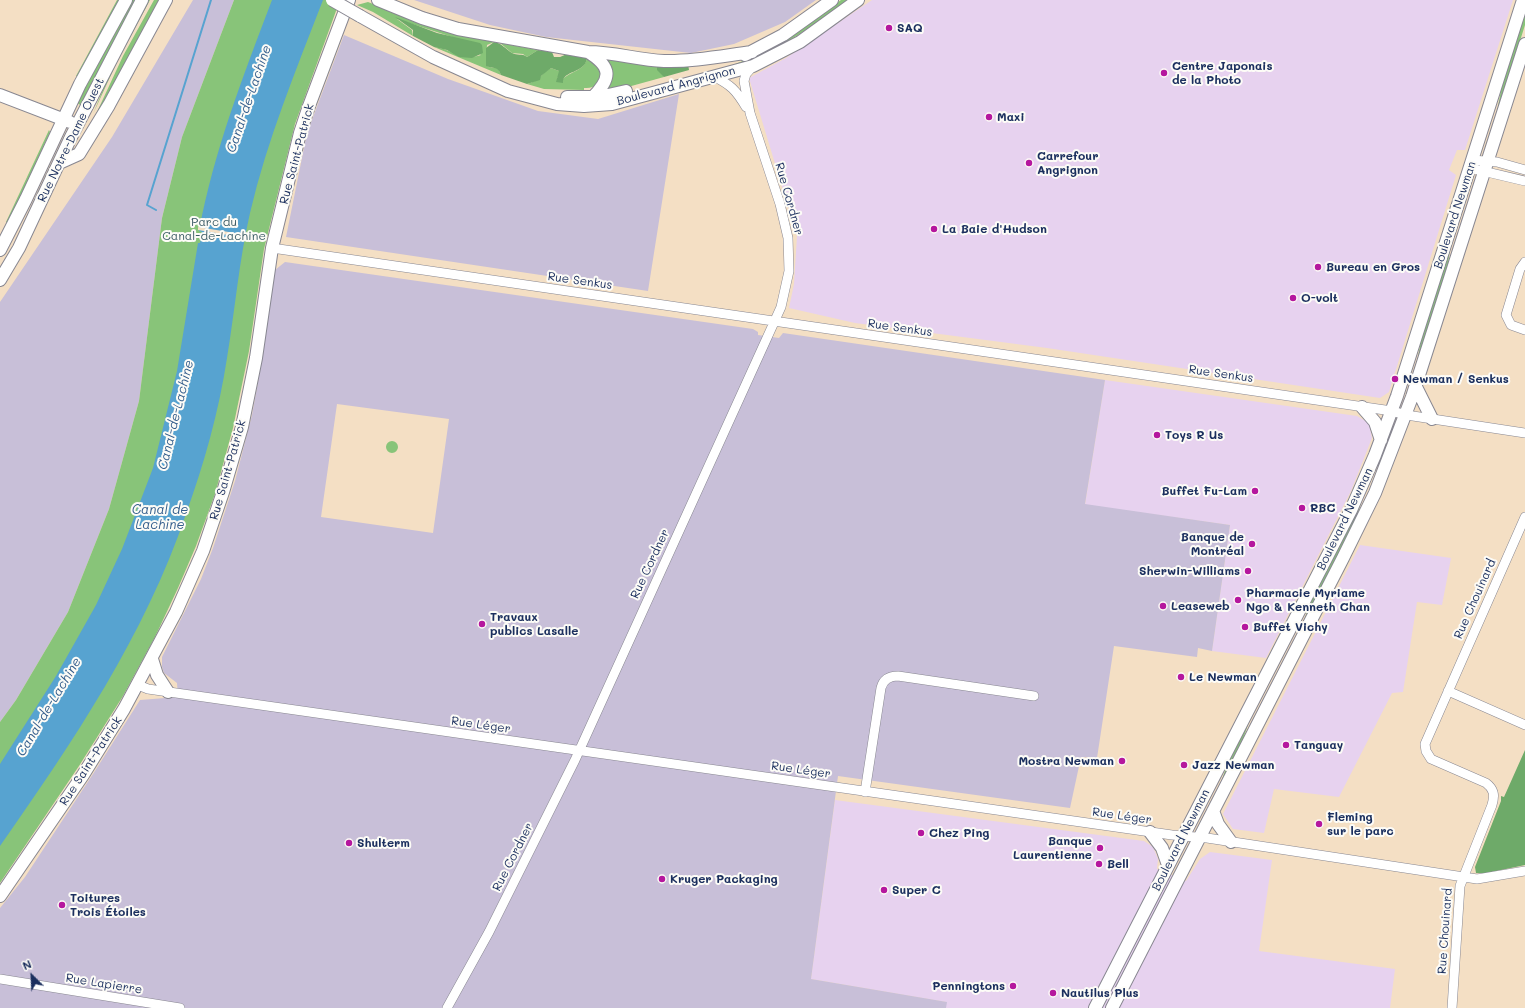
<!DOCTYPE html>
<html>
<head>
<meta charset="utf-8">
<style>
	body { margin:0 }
	#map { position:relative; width:1525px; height:1008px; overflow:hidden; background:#f4dfc4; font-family:Mali,sans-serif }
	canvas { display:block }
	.north { position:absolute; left:12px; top:956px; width:40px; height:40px; -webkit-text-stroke:3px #fdfcf7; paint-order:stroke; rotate:336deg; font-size:11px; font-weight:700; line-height:16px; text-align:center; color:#1b2f5e }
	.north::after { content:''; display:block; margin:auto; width:14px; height:18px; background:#1b2f5e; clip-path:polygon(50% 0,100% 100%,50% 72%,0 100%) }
</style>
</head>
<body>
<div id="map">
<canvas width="1525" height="1008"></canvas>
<div class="north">N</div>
</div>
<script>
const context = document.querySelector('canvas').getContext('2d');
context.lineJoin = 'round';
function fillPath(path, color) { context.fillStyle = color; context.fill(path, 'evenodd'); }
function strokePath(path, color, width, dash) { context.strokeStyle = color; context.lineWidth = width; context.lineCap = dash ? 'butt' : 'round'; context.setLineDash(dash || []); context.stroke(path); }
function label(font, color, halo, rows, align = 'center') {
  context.font = font + ' Mali,sans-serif'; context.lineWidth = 4; context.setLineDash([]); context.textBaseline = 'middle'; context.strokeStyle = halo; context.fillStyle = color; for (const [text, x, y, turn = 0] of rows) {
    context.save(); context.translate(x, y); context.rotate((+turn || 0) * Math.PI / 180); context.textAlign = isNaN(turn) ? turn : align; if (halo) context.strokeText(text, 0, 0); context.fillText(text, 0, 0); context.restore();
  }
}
const built = new Path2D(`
	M872,0H1513L1465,150H1457L1449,170L1456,175L1389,392L1380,398L1047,348L855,323L789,308L794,284L797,236L749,78L786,58Z
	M1105,380L1357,416L1369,423L1372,438L1351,491L1266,658L1212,651L1230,525L1085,505Z
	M1360,545L1451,558L1442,605L1417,602L1403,692L1392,693L1339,797L1274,789L1264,833L1233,829L1223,814Z
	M835,800L1144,841L1153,847L1158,859L1157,869L1186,881L1200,859L1210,852L1272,860L1259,951L1395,969L1390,1008H946V1002L811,979Z`);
const industrial = new Path2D(`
	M193,0H234L182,137L162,218L139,401L109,509L68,612L16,700L0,722V302L112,137Z
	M414,0H816L785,22L734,44L691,53L546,37L490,25Z
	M344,35L448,79L538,111L598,119L679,94L648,291L286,237L307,133Z
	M285,262L753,329L758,332V335L779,338L783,333L1105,380L1085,504L1230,525L1212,651L1198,648L1197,657L1114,646L1097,758L1081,757L1070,808L838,776L811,979L947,1002L946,1008H0V908L25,877L93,774L140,700L178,697L177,683L164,673L162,667V657L201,579L213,548L235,481L252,415L258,382L275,270ZM337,404L449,419L433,533L321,517Z`);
const green = new Path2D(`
	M117,0H119L77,76H76Z
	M132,0H135L82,106L77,103Z
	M149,0H150L117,62L93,114L107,80Z
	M154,0H161L90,127L123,56Z
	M234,0H340L295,124L264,249L249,351L233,428L215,494L196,546L178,588L155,637L123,696L79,766L0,883V722L16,700L68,612L109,509L139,401L162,218L182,137Z
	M841,0H848C811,27 775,54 730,66C772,51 806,26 841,0Z
	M368,2L438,29L494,42L487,45L486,61L488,67L498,68L501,75L434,47C454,49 459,62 481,55L452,37L397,19L412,30L413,36L373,12L357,5Z
	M1525,13V25L1496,117L1502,85Z
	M500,43L538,50L527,57L523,54L512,53Z
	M604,55L657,63L664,77L606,93Z
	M587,58L595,60L602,74C598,83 596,89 584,88V90L544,89L527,84C541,80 540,74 551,68L559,71V76L557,78L563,82L562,80C570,71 585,71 587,58Z
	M49,130L50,132L8,223L6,222Z
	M1451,243L1447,271L1417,362L1422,335Z
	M386 447a6 6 0 1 1 12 0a6 6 0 1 1-12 0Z
	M1360,503H1361L1354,524L1302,626L1312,598Z
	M1251,716L1241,745L1219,788L1229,759Z`);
const forest = new Path2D(`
	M395,17L437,33L480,43L482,45L483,53L472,58L459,57L447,50L434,47L413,36V30Z
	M494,42C501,43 506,49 512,53C517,56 522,53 527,57L538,50L552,52L554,57H560L567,54L587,58C585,74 562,70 563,83L556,82L559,71L551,68L541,76L540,80L527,84L501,75C498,66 494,69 486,66V48Z
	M657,63L688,64L689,70L664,77L657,70Z
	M1525,750V865L1487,873H1476L1475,867L1501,801V796L1504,797Z`);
const water = new Path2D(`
	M272,0H323C296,70 267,140 250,213C239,261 235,310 227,358C219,411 204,464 186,514C145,635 73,742 0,846V764L56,676L96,605L122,549L153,468L177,371L198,243H200L202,232L199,231C214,151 243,76 272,0Z`);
const pier = new Path2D(`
	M198,227L247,235L246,238L198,230Z`);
const stream = new Path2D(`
	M156,210L147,205L211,0`);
const minor = new Path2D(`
	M713,76C731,85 736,90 746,107
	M1472,160L1497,162L1525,170
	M1470,168L1525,181
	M272,248L1385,410L1413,416L1525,433
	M1525,262L1520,269L1506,315L1511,325L1525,330
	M138,685L148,689L1172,835L1207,838L1477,879L1525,871
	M1448,691L1525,725
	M865,792L881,688C883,680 889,676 898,676L1034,696
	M0,979L180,1008
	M447,1008L489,932L575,760L781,307L789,271L788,238L780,204L750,113L744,81L746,74L753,66
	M1452,1008L1460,886L1492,805C1495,795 1494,789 1486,783L1431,759L1426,751L1425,744L1525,517`);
const major = new Path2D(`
	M378,0L422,18L458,29L588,52C614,52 638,60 664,61C693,62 722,56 752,52
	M360,16L433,57L508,91L557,104L584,106L612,104L753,66L800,42L858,0
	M588,52C612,67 612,78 592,98
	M745,55L783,35L832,0
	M0,95L70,122
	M567,97H599L626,91
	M59,163L79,154L109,105L166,0
	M0,250L26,199L80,84L126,0
	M0,280L19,248L71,137L142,0
	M1416,387L1432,419
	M1362,407L1375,422L1381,440
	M152,659L157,675L168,692
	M1213,811L1218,824L1231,842
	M1150,832L1162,848L1168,865
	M0,896L83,775L124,709L176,612L203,551L223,492L242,427L256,358L272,248L300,133L309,106L349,0
	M1095,1008L1351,510L1375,455L1397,396L1523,0
	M1112,1008L1343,558L1375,493L1412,397L1525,44`);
const majorBridge = new Path2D(`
	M332,0L360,16`);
const markers = [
	[889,28,4,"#b5179e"],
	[1164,73,4,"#b5179e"],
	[989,117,4,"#b5179e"],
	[1029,163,4,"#b5179e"],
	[934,229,4,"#b5179e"],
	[1318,267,4,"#b5179e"],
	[1293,298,4,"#b5179e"],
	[1395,379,4,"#b5179e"],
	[1157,435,4,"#b5179e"],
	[1255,491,4,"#b5179e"],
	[1302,508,4,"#b5179e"],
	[1252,544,4,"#b5179e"],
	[1248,571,4,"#b5179e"],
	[1238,600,4,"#b5179e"],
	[1163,606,4,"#b5179e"],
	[482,624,4,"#b5179e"],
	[1245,627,4,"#b5179e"],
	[1181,677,4,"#b5179e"],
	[1286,745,4,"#b5179e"],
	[1122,761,4,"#b5179e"],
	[1184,765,4,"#b5179e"],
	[1319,824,4,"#b5179e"],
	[921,833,4,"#b5179e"],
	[349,843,4,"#b5179e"],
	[1100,848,4,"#b5179e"],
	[1099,864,4,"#b5179e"],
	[662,879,4,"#b5179e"],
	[884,890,4,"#b5179e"],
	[62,905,4,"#b5179e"],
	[1013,986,4,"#b5179e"],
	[1053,993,4,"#b5179e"]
];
const poiNames = [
	["SAQ",897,28],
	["Centre Japonais",1172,66],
	["de la Photo",1172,80],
	["Maxi",997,117],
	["Carrefour",1037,156],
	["Angrignon",1037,170],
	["La Baie d'Hudson",942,229],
	["Bureau en Gros",1326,267],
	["O-volt",1301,298],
	["Newman / Senkus",1403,379],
	["Toys R Us",1165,435],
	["Buffet Fu-Lam",1247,491,"right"],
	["RBC",1310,508],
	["Banque de",1244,537,"right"],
	["Montréal",1244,551,"right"],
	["Sherwin-Williams",1240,571,"right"],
	["Pharmacie Myriame",1246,593],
	["Ngo & Kenneth Chan",1246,607],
	["Leaseweb",1171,606],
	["Travaux",490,617],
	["publics Lasalle",490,631],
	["Buffet Vichy",1253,627],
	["Le Newman",1189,677],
	["Tanguay",1294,745],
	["Mostra Newman",1114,761,"right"],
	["Jazz Newman",1192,765],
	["Fleming",1327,817],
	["sur le parc",1327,831],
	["Chez Ping",929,833],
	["Banque",1092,841,"right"],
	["Laurentienne",1092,855,"right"],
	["Shulterm",357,843],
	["Bell",1107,864],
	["Kruger Packaging",670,879],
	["Super C",892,890],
	["Toitures",70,898],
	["Trois Étoiles",70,912],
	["Penningtons",1005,986,"right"],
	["Nautilus Plus",1061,993]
];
const streetNames = [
	["Boulevard Angrignon",676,86,-15],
	["Rue Notre-Dame Ouest",71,140,-64],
	["Rue Saint-Patrick",297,154,-75],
	["Rue Cordner",789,199,74],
	["Boulevard Newman",1455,215,-72],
	["Rue Senkus",580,281,8],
	["Rue Senkus",900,328,8],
	["Rue Senkus",1221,374,8],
	["Rue Saint-Patrick",228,470,-74],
	["Boulevard Newman",1345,519,-64],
	["Rue Cordner",650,564,-65],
	["Rue Chouinard",1475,599,-66],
	["Rue Léger",481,725,8],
	["Rue Saint-Patrick",91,761,-57],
	["Rue Léger",801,770,8],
	["Rue Léger",1122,816,8],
	["Boulevard Newman",1181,840,-63],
	["Rue Cordner",513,857,-63],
	["Rue Chouinard",1445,931,-86],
	["Rue Lapierre",104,984,9]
];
const parkNames = [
	["Parc du",214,222],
	["Canal-de-Lachine",214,236]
];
const waterNames = [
	["Canal-de-Lachine",249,99,-71],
	["Canal-de-Lachine",176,415,-76],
	["Canal de",160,510],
	["Lachine",160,525],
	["Canal-de-Lachine",49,707,-59]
];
fillPath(built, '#e7d2ef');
fillPath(industrial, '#c8bfd8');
fillPath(green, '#88c479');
fillPath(forest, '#6eaa69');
fillPath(water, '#57a3d0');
fillPath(pier, '#f4dfc4');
strokePath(stream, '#57a3d0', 2);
strokePath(minor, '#888791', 10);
strokePath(major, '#888791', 14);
strokePath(minor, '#fff', 9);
strokePath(major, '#fff', 12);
strokePath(majorBridge, '#888791', 14, []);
strokePath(majorBridge, '#fff', 12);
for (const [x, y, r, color] of markers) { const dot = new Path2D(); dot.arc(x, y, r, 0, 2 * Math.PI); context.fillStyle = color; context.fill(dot); strokePath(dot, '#fdfcf7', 1.5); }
label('bold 12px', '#1b2f5e', '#fdfcf7', poiNames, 'left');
label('12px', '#1b2f5e', '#fdfcf7', streetNames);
label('12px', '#3c5c66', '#fdfcf7', parkNames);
label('italic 13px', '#335d8c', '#fdfcf7', waterNames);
</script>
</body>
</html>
